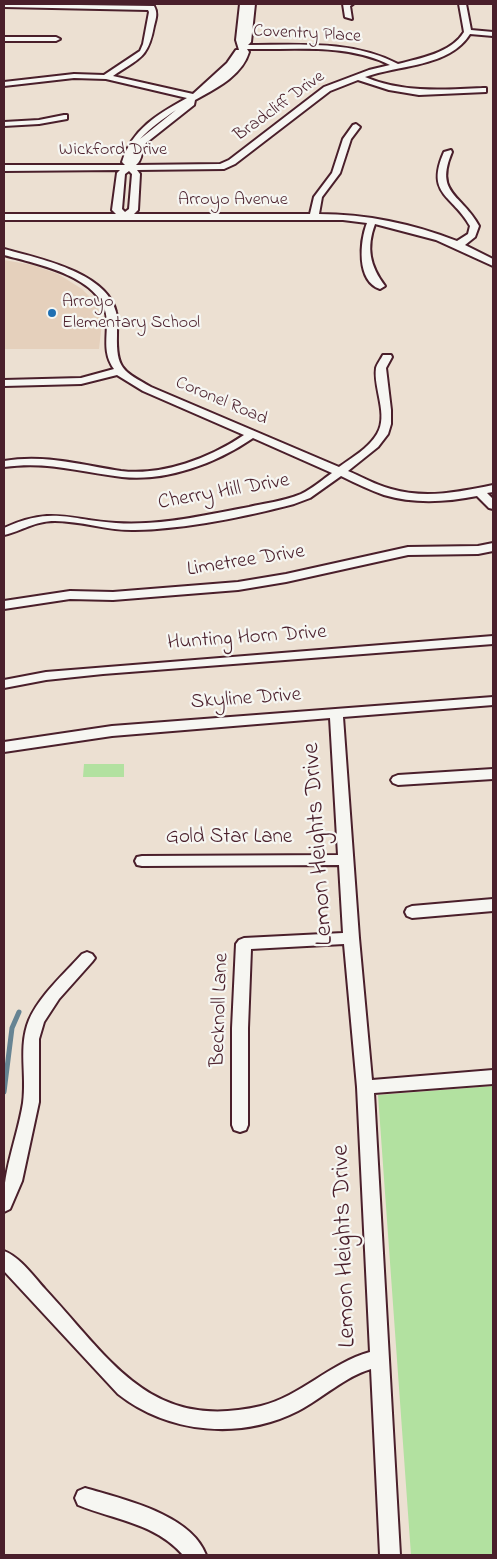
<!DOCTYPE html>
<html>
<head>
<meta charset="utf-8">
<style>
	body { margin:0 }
	#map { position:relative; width:497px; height:1559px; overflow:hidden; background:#ece0d2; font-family:"Indie Flower",sans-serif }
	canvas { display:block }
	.frame { position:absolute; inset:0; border:5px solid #4a1f2b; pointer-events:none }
</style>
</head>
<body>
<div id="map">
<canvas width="497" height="1559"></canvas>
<div class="frame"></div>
</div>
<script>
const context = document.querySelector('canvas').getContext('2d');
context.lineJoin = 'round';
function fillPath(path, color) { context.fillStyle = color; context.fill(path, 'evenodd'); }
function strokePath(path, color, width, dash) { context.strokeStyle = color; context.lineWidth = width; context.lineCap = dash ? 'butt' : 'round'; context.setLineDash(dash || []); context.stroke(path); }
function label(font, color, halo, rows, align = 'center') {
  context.font = font + ' "Indie Flower",sans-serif'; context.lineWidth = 4.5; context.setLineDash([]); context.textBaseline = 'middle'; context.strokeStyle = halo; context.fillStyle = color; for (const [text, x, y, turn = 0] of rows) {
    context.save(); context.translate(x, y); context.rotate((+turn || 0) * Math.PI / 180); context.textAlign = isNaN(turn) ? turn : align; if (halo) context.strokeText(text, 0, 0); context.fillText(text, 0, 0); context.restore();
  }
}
const built = new Path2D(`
	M4,260L33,265L58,274L82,289L97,304L102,323L99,349H4Z`);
const green = new Path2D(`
	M84,764H124V777H83Z
	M493,1086V1555H411L378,1095Z`);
const stream = new Path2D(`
	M4,1092L12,1028L19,1012`);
const minor = new Path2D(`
	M4,4L154,6C158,13 156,18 154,26C148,59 139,58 113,76L193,94L227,63L236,50H239L236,40L240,4H247L245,26L247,4H255L251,42L248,45C299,45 352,40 398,64C421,58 451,53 464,32L459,4H466L471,30L493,32V36L470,34C450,67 398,65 365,77C403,93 443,90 483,88H486V92L419,95L389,90L358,80L330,91L235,164L224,169L137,170L140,174L138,210L134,214H310L314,197L332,173L343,139L353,125L356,124L360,127L351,139L340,173L322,197L319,214C367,214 413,224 457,241L468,234L470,226C453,195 425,195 444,152L451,150L452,152C434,194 462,194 479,226L475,237L465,245L493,259V266L436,240L375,224C366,248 370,266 385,286L380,289C356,281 360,241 367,223L343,220H4V214H116L112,210L117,173L120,170L4,171V165H125L122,162C132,129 158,114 187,98L106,79L74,78L4,86V82L74,74L104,75L140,51L143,44L149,12L148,10L4,7ZM247,49C294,50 347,43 390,65L369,70L324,87L229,160L220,164L136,165C143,160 141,149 146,143L194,105L195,100C215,89 242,76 249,52ZM176,110L140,139V140V139C151,127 163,119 176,110ZM129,171L132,174L129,209L125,212L122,209L125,174Z
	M343,4H353L350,6L352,19L345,17Z
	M4,37H56L60,39L56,41H4Z
	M64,115H67V119L39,124L4,126V122L39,120Z
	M4,249C37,258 107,272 116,312C118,319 117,327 117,335C116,369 123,371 151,387L339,467C351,458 369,448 377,434C389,415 373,388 376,368C377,364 381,359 383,355H391L392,357L386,368L391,410V424L388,434L378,447L348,471C362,477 376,485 391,489C425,499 459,492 493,485V492L487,493L493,499V509L489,508L477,496C447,502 414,504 384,495C370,490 355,483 341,476L310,498L294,504C244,517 186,529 135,530C108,531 82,521 55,521C34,521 22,531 4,535V528C53,506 68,520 116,523C160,526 206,515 249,507C266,503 284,501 301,494C312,489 322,480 332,473L253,438C217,463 166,482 122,477C79,472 49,461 4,467V461C45,454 81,465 121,471C163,476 210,458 244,435L143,391L117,375L81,384L4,386V380L81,378L114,369C103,354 107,339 107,321C106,277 37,264 4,255Z
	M493,543V551L478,554L408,555L286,582L238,590L113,600L70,599L4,609V601L70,591L113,592L238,582L286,574L408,547L478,546Z
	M493,636V644L103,674L46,680L4,688V680L46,672Z
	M493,697V705L343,717L359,938L372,1080L493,1070V1084L374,1093L400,1555H380L371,1369C344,1377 323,1398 298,1411C241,1440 169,1434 118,1394L4,1271V1251C20,1257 34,1277 45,1289C111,1360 150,1432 261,1406C301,1396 330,1363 370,1352L357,1087L344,944L251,949L248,1028V1125L246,1130L240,1132L234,1130L232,1125V1028L236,944L239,940L244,938L343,933L339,865L142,866L137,865L135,861L137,857L142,856L338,855L330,718L112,736L4,752V742L112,726Z
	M493,769V779L398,785L393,783L391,780L393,777L398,775Z
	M493,899V911L412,918L407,916L405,912L407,908L412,906Z
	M87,952L92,954L95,958L92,962L59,999L44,1022L39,1039V1102L22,1181L10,1209L4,1212C1,1174 17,1140 23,1103C27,1075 18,1047 29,1020C40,995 64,974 82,954Z
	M85,1488C122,1499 191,1514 206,1555H183C155,1523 115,1520 78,1505L75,1498L78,1491Z`);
const markers = [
	[52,313,5,"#1f6fb2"]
];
const farStreetnames = [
	["Coventry Place",307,35,3],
	["Bradcliff Drive",280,107,-36],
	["Wickford Drive",113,151],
	["Arroyo Avenue",233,201],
	["Coronel Road",221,402,23]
];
const farPoinames = [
	["Arroyo",62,303],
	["Elementary School",62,324]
];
const streetNames = [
	["Cherry Hill Drive",224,493,-10],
	["Limetree Drive",246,562,-9],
	["Hunting Horn Drive",247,639,-4],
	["Skyline Drive",246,700,-4],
	["Gold Star Lane",229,839],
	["Becknoll Lane",221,1010,-88]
];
const nearStreetnames = [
	["Lemon Heights Drive",320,844,-94],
	["Lemon Heights Drive",346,1246,-92]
];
fillPath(built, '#e5d0bc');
fillPath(green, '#b2e1a0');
strokePath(stream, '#678493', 5);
strokePath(minor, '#4a1f2b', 4);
fillPath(minor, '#f6f6f2');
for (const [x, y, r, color] of markers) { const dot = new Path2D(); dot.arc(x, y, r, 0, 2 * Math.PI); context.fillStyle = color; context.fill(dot); strokePath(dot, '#f6f6f2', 2); }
label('18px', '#4a1f2b', '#f6f6f2', farStreetnames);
label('18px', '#4a1f2b', '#f6f6f2', farPoinames, 'left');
label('21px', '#4a1f2b', '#f6f6f2', streetNames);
label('25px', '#4a1f2b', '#f6f6f2', nearStreetnames);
</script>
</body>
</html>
